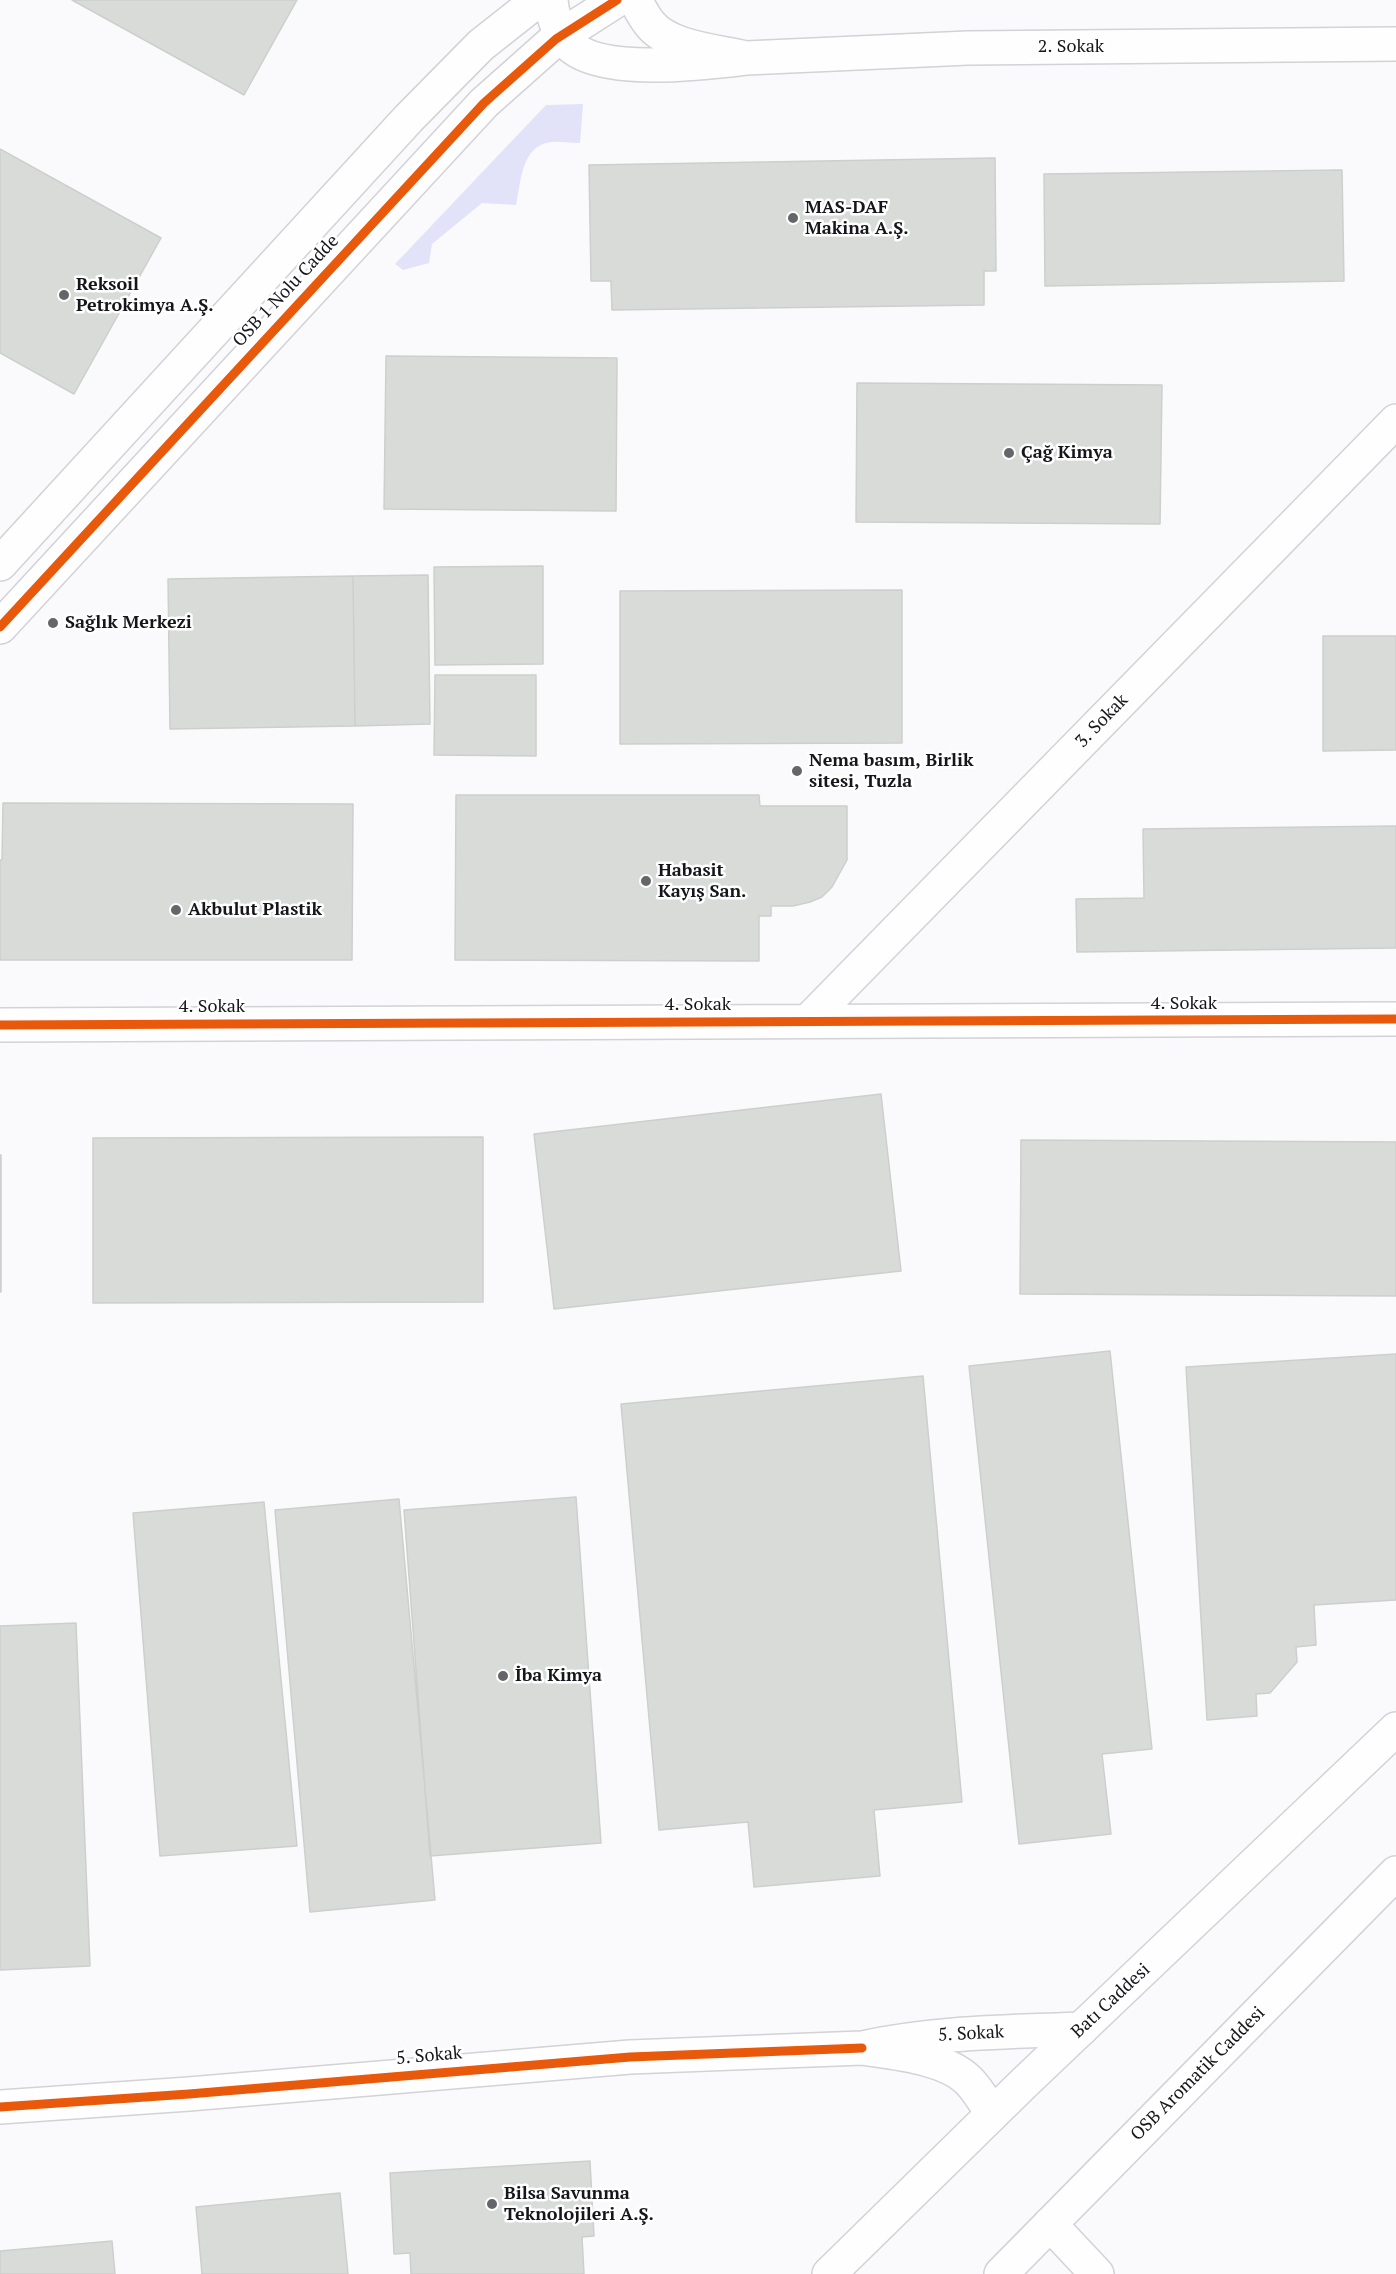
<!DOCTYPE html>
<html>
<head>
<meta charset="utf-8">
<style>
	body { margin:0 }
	canvas { display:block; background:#fafafc }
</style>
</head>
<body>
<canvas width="1396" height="2274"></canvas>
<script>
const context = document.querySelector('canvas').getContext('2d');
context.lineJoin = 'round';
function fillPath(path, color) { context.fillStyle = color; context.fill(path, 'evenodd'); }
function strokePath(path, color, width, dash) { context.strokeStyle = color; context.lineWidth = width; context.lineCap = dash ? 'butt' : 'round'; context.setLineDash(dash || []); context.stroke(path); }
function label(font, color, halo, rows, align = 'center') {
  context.font = font + ' "PT Serif",serif'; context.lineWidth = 5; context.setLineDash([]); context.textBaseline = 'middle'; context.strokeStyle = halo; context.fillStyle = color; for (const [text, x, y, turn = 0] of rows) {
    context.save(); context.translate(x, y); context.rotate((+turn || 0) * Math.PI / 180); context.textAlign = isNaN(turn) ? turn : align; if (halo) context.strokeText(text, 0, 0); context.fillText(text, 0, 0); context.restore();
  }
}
const green = new Path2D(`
	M583,104L580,143C571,143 560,141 551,142C521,146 521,182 516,205L482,203L432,244L429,263L403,270L395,264L546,105Z`);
const building = new Path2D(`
	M72,0H297L244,95Z
	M0,149L161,238L74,394L0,353Z
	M995,158L996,271H984V305L612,310L611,281H591L589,165Z
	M1342,170L1344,281L1045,286L1044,174Z
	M386,356L617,358L616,511L384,509Z
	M857,383L1162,385L1160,524L856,522Z
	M543,566V664L435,665L434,567Z
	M428,575L430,724L355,726L353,576Z
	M353,576L355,726L170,729L168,579Z
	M902,590V743L620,744V591Z
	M1323,636H1396V750L1323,751Z
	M435,675H536V756L434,755Z
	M456,795H759L760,806H847V860L832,887L822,897L810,902L793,906H771V916H759V961L455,960Z
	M3,803L353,804L352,960H0V860H2Z
	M1396,826V948L1077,952L1076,899L1144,898L1143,829Z
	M881,1094L901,1271L554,1309L534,1134Z
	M483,1137V1302L93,1303V1138Z
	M1021,1140L1396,1142V1296L1020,1294Z
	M0,1155H1V1292H0Z
	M1110,1351L1152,1749L1102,1754L1111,1834L1019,1844L969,1366Z
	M1396,1354V1600L1314,1605L1316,1645L1296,1647L1297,1662L1270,1693L1256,1694L1257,1716L1207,1720L1186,1367Z
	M923,1376L962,1802L874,1810L880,1876L754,1887L748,1822L659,1830L621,1404Z
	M576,1497L601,1843L430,1856L404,1510Z
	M399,1499L435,1900L310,1912L275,1510Z
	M264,1502L297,1846L160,1856L133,1513Z
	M76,1623L90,1966L0,1970V1626Z
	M590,2161L594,2236L582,2237L584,2274H411L410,2253L394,2254L390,2173Z
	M340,2193L348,2274H202L196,2207Z
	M112,2241L115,2274H0V2251Z`);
const minor = new Path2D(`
	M551,0C552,14 558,32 567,42C595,77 706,63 746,58C717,51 669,48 650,24C644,17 640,8 635,0
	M746,58L968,48L1396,44
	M808,1021L1396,421
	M0,1025L1396,1019
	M0,2107L189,2094L630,2057L862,2048
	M992,2114C985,2102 978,2090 968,2080C944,2057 894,2053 862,2048C934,2032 1008,2032 1081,2029
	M1050,2224L1097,2274`);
const tertiary = new Path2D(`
	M0,564L409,118L481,45L538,0
	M0,627L484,103L556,39L617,0
	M829,2274L1022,2085L1396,1729
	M1001,2274L1396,1873`);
const cycleway = new Path2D(`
	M0,627L484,103L556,39L617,0
	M0,1025L1396,1019
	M0,2107L189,2094L630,2057L862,2048`);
const markers = [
	[793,218,6,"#65656a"],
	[64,295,6,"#65656a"],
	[1009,453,6,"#65656a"],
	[53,623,6,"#65656a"],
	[797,771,6,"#65656a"],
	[646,881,6,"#65656a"],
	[176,910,6,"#65656a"],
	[503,1676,6,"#65656a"],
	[492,2204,6,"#65656a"]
];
const streetNames = [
	["2. Sokak",1071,47],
	["OSB 1 Nolu Cadde",286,291,-47],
	["3. Sokak",1102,721,-46],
	["4. Sokak",1184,1004],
	["4. Sokak",698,1005],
	["4. Sokak",212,1007],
	["Batı Caddesi",1111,2001,-43],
	["5. Sokak",971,2034,-3],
	["5. Sokak",429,2056,-5],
	["OSB Aromatik Caddesi",1198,2074,-45]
];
const poiNames = [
	["MAS-DAF",805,208],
	["Makina A.Ş.",805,229],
	["Reksoil",76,285],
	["Petrokimya A.Ş.",76,306],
	["Çağ Kimya",1021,453],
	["Sağlık Merkezi",65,623],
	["Nema basım, Birlik",809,761],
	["sitesi, Tuzla",809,782],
	["Habasit",658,871],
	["Kayış San.",658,892],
	["Akbulut Plastik",188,910],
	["İba Kimya",515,1676],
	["Bilsa Savunma",504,2194],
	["Teknolojileri A.Ş.",504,2215]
];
fillPath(green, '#e2e2f9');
fillPath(building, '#d9dbd9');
strokePath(building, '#cdcfcd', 1.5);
strokePath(minor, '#d2d2d7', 36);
strokePath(tertiary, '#d2d2d7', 36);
strokePath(minor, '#fefeff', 33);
strokePath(tertiary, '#fefeff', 33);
strokePath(cycleway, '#e8590c', 9);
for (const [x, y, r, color] of markers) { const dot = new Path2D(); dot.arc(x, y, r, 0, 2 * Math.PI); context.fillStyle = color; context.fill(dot); strokePath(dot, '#fff', 2); }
label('18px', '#15151c', '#fff', streetNames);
label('bold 18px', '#15151c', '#fff', poiNames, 'left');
</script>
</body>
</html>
